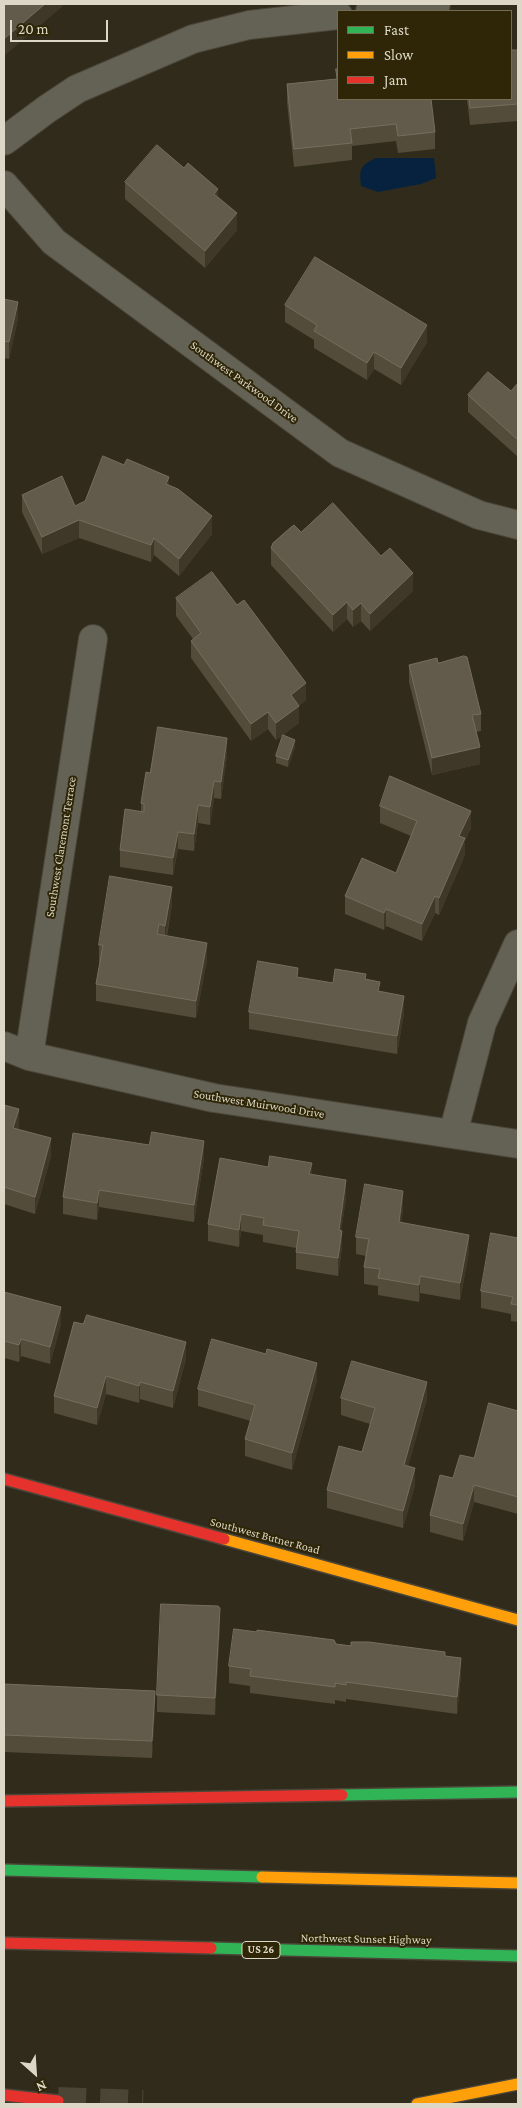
<!DOCTYPE html>
<html>
<head>
<meta charset="utf-8">
<style>
	body { margin:0 }
	#map { position:relative; width:522px; height:2108px; overflow:hidden; background:#302b1a; font-family:"Crimson Pro",serif }
	canvas { display:block }
	.frame { position:absolute; inset:0; border:5px solid #dcd7c6; pointer-events:none }
	.legend { position:absolute; left:337px; top:10px; width:175px; height:90px; box-sizing:border-box; background:#2e2607; border:1px solid #746d53; margin:0; padding:6px 9px; list-style:none; font-size:15px; color:#dcd7c6 }
	.legend li { display:flex; align-items:center; gap:10px; height:25px }
	.legend b { width:25px; border:1px solid #746d53 }
	.north { position:absolute; left:10px; top:2048px; width:50px; height:50px; -webkit-text-stroke:4px #2e2607; paint-order:stroke; rotate:154deg; font-size:14px; font-weight:700; line-height:20px; text-align:center; color:#dcd7c6 }
	.north::after { content:''; display:block; margin:auto; width:18px; height:22px; background:#dcd7c6; clip-path:polygon(50% 0,100% 100%,50% 72%,0 100%) }
	.scale { position:absolute; left:10px; top:20px; width:98px; height:22px; box-sizing:border-box; border:2px solid #dcd7c6; border-top:0; padding-left:6px; font-size:15px; line-height:18px; white-space:nowrap; color:#dcd7c6; -webkit-text-stroke:4px #2e2607; paint-order:stroke }
</style>
</head>
<body>
<div id="map">
<canvas width="522" height="2108"></canvas>
<div class="frame"></div>
<ul class="legend">
<li><b style="height:6px;background:#30b455"></b>Fast</li>
<li><b style="height:6px;background:#ff9f0a"></b>Slow</li>
<li><b style="height:6px;background:#e5322d"></b>Jam</li>
</ul>
<div class="north">N</div>
<div class="scale">20 m</div>
</div>
<script>
const context = document.querySelector('canvas').getContext('2d');
context.lineJoin = 'round';
function fillPath(path, color) { context.fillStyle = color; context.fill(path, 'evenodd'); }
function strokePath(path, color, width, dash) { context.strokeStyle = color; context.lineWidth = width; context.lineCap = dash ? 'butt' : 'round'; context.setLineDash(dash || []); context.stroke(path); }
function label(font, color, halo, rows, align = 'center') {
  context.font = font + ' "Crimson Pro",serif'; context.lineWidth = 4; context.setLineDash([]); context.textBaseline = 'middle'; context.strokeStyle = halo; context.fillStyle = color; for (const [text, x, y, turn = 0] of rows) {
    context.save(); context.translate(x, y); context.rotate((+turn || 0) * Math.PI / 180); context.textAlign = isNaN(turn) ? turn : align; if (halo) context.strokeText(text, 0, 0); context.fillText(text, 0, 0); context.restore();
  }
}
const water = new Path2D(`
	M376,158H434L436,178L421,184L378,192L361,186C359,169 360,166 376,158Z`);
const highwayTunnel = new Path2D(`
	M58,2101L143,2104`);
const street = new Path2D(`
	M370,11L436,4
	M4,141L47,109L77,89L193,39L249,25L338,15
	M4,185L54,242L340,453L479,515L518,525
	M4,1046L29,1056L214,1098L518,1144
	M29,1056L93,639
	M453,1134L482,1023L518,944`);
const fast = new Path2D(`
	M342,1795L518,1792
	M4,1870L262,1877
	M211,1948L518,1956`);
const slow = new Path2D(`
	M224,1539L518,1620
	M262,1877L518,1883
	M417,2104L518,2084`);
const jam = new Path2D(`
	M4,1479L224,1539
	M4,1801L342,1795
	M4,1943L211,1948
	M4,2095L58,2101`);
const wall = new Path2D(`
	M518,50V121L470,125L467,99H511Z
	M336,69L435,132V149L398,153L396,141L352,146V160L294,167L287,102V84L336,79Z
	M184,168L218,197L237,230L205,268L125,199V182Z
	M4,299L18,319L9,359L4,358Z
	M285,305L427,342L401,385L374,369L367,380L314,348V340L285,322Z
	M518,383V457L468,412V395L511,391Z
	M169,485L212,534L179,576L154,555L151,562L79,538L42,554L22,512V495L75,506Z
	M301,532L413,591L370,631L361,621L353,627L347,619L333,632L271,565V548Z
	M176,598L306,700L299,706V723L283,735L295,747L288,767L276,763V756L283,735L276,740L268,729L251,741L191,658V641L193,639L176,616Z
	M438,663L481,714V731L476,732L480,764L432,775L409,682V665Z
	M227,755L221,799L214,798L210,825L198,823L194,851L178,849L173,875L120,867V850L141,811V803L150,773Z
	M380,806L471,828L465,841V855L439,915L435,913L422,941L386,926L384,930L345,914V896L396,873L411,836L380,823Z
	M172,904L167,936L207,960L196,1018L96,1001V984L100,962H99V945Z
	M298,977L380,991L404,1013L397,1054L249,1029V1012Z
	M4,1105L19,1127L18,1129L51,1156L35,1214L4,1204Z
	M204,1158L194,1222L99,1207L97,1220L63,1214V1197Z
	M312,1175L346,1198L341,1231L342,1248L338,1276L296,1269V1248L263,1242V1235L241,1231L239,1247L208,1241V1224Z
	M403,1208L401,1223L469,1252L460,1300L420,1293L419,1302L378,1295V1286L364,1284V1267L366,1256L356,1254V1237Z
	M518,1238V1322L511,1321V1314L481,1308V1291Z
	M4,1292L61,1324L50,1364L21,1356L19,1362L4,1358Z
	M74,1322L186,1359L173,1408L140,1399L139,1403L106,1394L97,1425L54,1413V1396Z
	M317,1380L292,1470L245,1456V1439L251,1421L198,1406V1389Z
	M341,1398L427,1399L408,1466L415,1485L403,1528L327,1508V1490L362,1452L370,1424L341,1415Z
	M518,1411V1514L474,1502L463,1541L430,1532V1515L453,1478L474,1458Z
	M220,1625L215,1715L157,1712V1695Z
	M336,1644L445,1656L461,1675L457,1714L346,1699V1702L335,1700V1704L250,1693V1686L229,1683V1666Z
	M4,1684L155,1708L152,1758L4,1752Z`);
const shadedWall = new Path2D(`
	M45,4H62V7L4,56V39Z
	M218,189V207L214,194Z
	M237,213V230L205,268V251Z
	M18,302V319L9,359V342Z
	M427,325V342L401,385V368Z
	M374,352V369L367,380V363Z
	M169,477V494L166,484Z
	M212,516V534L179,576V559Z
	M79,520V538L42,554V537Z
	M154,538V555L151,562V545Z
	M413,573V591L370,631V614Z
	M347,602V619L333,632V615Z
	M361,603V621L353,627V610Z
	M306,683V700L293,711L299,706V723L276,740V723L291,695Z
	M268,712V729L251,741V724Z
	M227,738V755L221,799V782Z
	M295,740V747L288,767V760Z
	M480,747V764L432,775V758Z
	M214,781V798L210,825V807Z
	M198,805V823L194,851V834Z
	M471,811V828L465,841V855L439,915V898L459,836Z
	M178,832V849L173,875V858Z
	M172,887V904L165,943V926Z
	M435,896V913L422,941V924Z
	M386,909V926L384,930V913Z
	M207,943V960L196,1018V1001Z
	M404,996V1013L397,1054V1036Z
	M19,1109V1127L13,1145V1128Z
	M51,1138V1156L35,1214V1197Z
	M204,1141V1158L194,1222V1205Z
	M312,1163V1180L309,1174Z
	M346,1180V1198L339,1247V1230Z
	M99,1190V1207L97,1220V1203Z
	M403,1191V1208L399,1239V1222Z
	M241,1214V1231L239,1247V1230Z
	M342,1231V1248L338,1276V1258Z
	M469,1235V1252L460,1300V1283Z
	M420,1276V1293L419,1302V1285Z
	M61,1307V1324L50,1364V1347Z
	M21,1339V1356L19,1362V1345Z
	M186,1342V1359L173,1408V1391Z
	M317,1363V1380L292,1470V1453Z
	M106,1376V1394L97,1425V1408Z
	M140,1382V1399L139,1403V1386Z
	M427,1382V1399L404,1482V1465Z
	M415,1468V1485L403,1528V1511Z
	M474,1485V1502L463,1541V1524Z
	M220,1608V1625L215,1715V1698Z
	M461,1658V1675L457,1714V1697Z
	M155,1691V1708L152,1758V1741Z`);
const building = new Path2D(`
	M4,4H45L4,39Z
	M511,50H518V104L470,108L469,99H511Z
	M336,69H338V99H431L435,132L398,136L396,124L350,129L352,143L294,149L287,84L337,79Z
	M157,145L184,168L188,163L218,189L214,194L237,213L205,251L125,182Z
	M315,257L427,325L401,368L374,352L367,363L314,331L317,325L285,305Z
	M4,299L18,302L9,342L4,341Z
	M488,372L511,391L518,383V440L468,395Z
	M103,456L124,465L127,459L169,477L166,484L178,489L212,516L179,559L154,538L151,545L79,520L42,537L22,495L62,476L75,506L85,501Z
	M333,503L381,556L390,548L413,573L370,614L361,603L353,610L347,602L333,615L271,548L273,543L290,528L294,525L301,532Z
	M212,572L237,605L244,600L306,683L291,695L299,706L276,723L268,712L251,724L191,641L201,633L176,598Z
	M464,656L467,657L481,714L472,715L480,747L432,758L409,665L437,658L438,663Z
	M158,727L227,738L221,782L214,781L210,807L198,805L194,834L178,832L173,858L120,850L125,809L144,812V804L141,803L146,772L150,773Z
	M283,735L295,740L288,760L276,756Z
	M390,776L471,811L459,836L465,838L439,898L435,896L422,924L386,909L384,913L345,896L362,858L396,873L417,821L380,806Z
	M110,876L172,887L165,926L159,924L157,934L207,943L196,1001L96,984L103,945H99Z
	M258,961L298,968L297,977L333,983L335,969L366,974L365,979L380,982L378,991L404,996L397,1036L249,1012Z
	M4,1105L19,1109L13,1128L51,1138L35,1197L4,1187Z
	M152,1132L204,1141L194,1205L99,1190L97,1203L63,1197L73,1133L149,1145Z
	M270,1156L312,1163L309,1174L346,1180L339,1230L342,1231L338,1258L296,1252L299,1231L263,1225L264,1218L241,1214L239,1230L208,1224L220,1158L268,1167Z
	M365,1184L403,1191L399,1222L469,1235L460,1283L420,1276L419,1285L378,1278L380,1269L364,1267L369,1239L356,1237Z
	M491,1233L518,1238V1305L511,1304L513,1297L481,1291Z
	M4,1292L61,1307L50,1347L21,1339L19,1345L4,1341Z
	M87,1315L186,1342L173,1391L140,1382L139,1386L106,1376L97,1408L54,1396L74,1322L83,1324Z
	M212,1339L266,1354L267,1349L317,1363L292,1453L245,1439L255,1405L198,1389Z
	M352,1361L427,1382L404,1465L415,1468L403,1511L327,1490L339,1446L362,1452L375,1408L341,1398Z
	M489,1403L518,1411V1497L474,1485L463,1524L430,1515L440,1475L453,1478L460,1455L474,1458Z
	M161,1604L218,1606L220,1608L215,1698L157,1695Z
	M234,1629L257,1632V1630L334,1640L336,1644L351,1646V1642H369L445,1652V1656L461,1658L457,1697L346,1682V1685L335,1683V1687L250,1676L251,1669L229,1666Z
	M4,1684L155,1691L152,1741L4,1735Z`);
const shields = [
	[261,1950,38]
];
const shieldNames = [
	["US 26",261,1950]
];
const streetNames = [
	["Southwest Parkwood Drive",244,382,36],
	["Southwest Claremont Terrace",61,847,-81],
	["Southwest Muirwood Drive",259,1104,9],
	["Southwest Butner Road",265,1536,15],
	["Northwest Sunset Highway",366,1939,1]
];
fillPath(water, '#06223f');
strokePath(highwayTunnel, '#4a4534', 28, [28, 14]);
strokePath(street, '#4b4639', 30);
strokePath(fast, '#4b4639', 14);
strokePath(slow, '#4b4639', 14);
strokePath(jam, '#4b4639', 14);
strokePath(street, '#646155', 28);
strokePath(fast, '#30b455', 11);
strokePath(slow, '#ff9f0a', 11);
strokePath(jam, '#e5322d', 11);
fillPath(wall, '#534c3b');
fillPath(shadedWall, '#3f3828');
fillPath(building, '#625a4a');
strokePath(building, '#756e5e', 1);
for (const [x, y, w] of shields) { const box = new Path2D(); box.roundRect(x - w / 2, y - 8.5, w, 17, 4); context.fillStyle = '#2e2607'; context.fill(box); strokePath(box, '#dcd7c6', 1); }
label('bold 11px', '#dcd7c6', null, shieldNames);
label('12px', '#dcd7c6', '#2e2607', streetNames);
</script>
</body>
</html>
